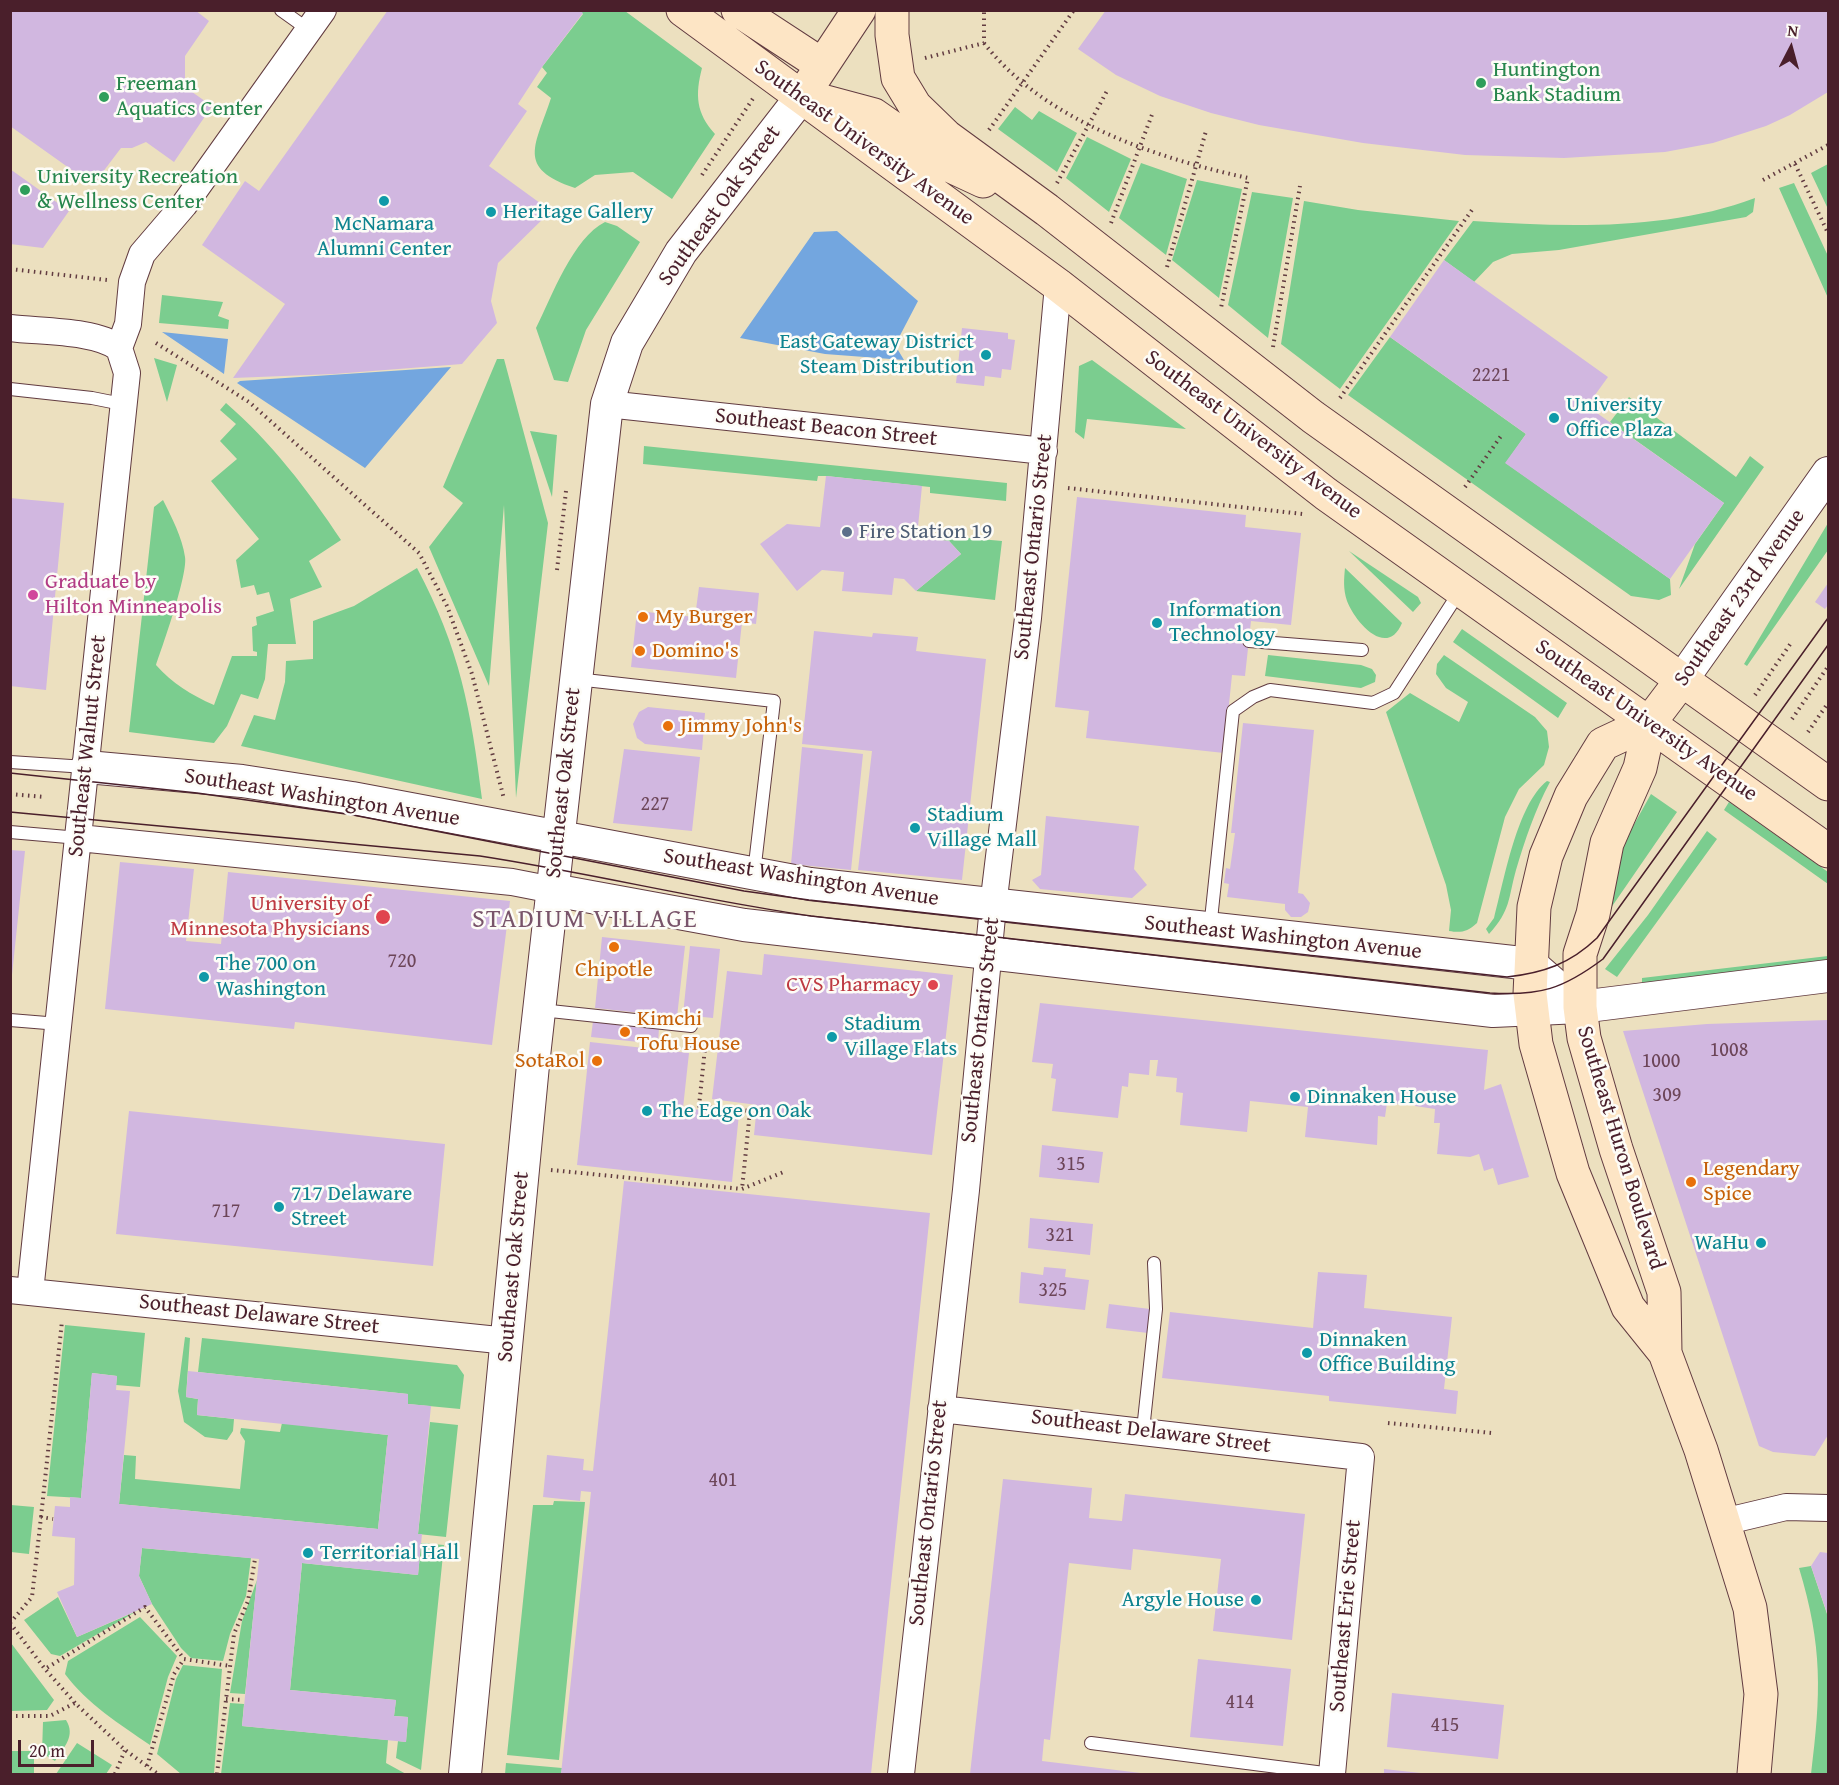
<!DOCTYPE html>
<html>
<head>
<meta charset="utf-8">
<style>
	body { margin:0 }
	#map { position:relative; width:1839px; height:1785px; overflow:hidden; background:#ece0bf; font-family:"Gentium Book Plus",serif }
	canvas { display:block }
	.frame { position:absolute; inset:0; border:12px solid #4a1f2b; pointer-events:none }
	.north { position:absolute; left:1761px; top:18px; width:60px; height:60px; -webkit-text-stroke:4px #fdfcf7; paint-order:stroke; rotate:6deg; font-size:16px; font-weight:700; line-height:24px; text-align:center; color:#4a1f2b }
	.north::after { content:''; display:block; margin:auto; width:21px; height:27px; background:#4a1f2b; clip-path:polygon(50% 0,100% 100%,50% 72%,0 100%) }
	.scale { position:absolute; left:18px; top:1740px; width:76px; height:27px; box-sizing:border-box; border:3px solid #4a1f2b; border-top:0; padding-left:8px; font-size:18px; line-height:21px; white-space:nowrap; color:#4a1f2b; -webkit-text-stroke:4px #fdfcf7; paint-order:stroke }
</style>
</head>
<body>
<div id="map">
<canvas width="1839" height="1785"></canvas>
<div class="frame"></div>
<div class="north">N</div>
<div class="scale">20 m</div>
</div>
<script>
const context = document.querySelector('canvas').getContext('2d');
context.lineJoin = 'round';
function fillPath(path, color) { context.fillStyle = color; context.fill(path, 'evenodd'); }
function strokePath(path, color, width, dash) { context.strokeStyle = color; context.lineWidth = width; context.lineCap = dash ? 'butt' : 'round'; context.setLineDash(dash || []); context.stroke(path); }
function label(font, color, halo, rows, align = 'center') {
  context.font = font + ' "Gentium Book Plus",serif'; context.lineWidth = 5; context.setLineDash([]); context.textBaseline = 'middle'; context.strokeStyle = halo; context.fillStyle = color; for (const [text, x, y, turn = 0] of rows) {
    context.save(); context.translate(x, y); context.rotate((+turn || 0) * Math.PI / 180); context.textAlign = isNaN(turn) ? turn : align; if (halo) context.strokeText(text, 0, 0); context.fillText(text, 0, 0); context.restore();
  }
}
const green = new Path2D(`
	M579,11H625L702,68C695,95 696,113 715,134L672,199L633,172L595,175L575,188C515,168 536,145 551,98L537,87L547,73L542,67L583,14Z
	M1015,107L1032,120L1039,111L1077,133L1057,172L998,129Z
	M1087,137L1131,159L1109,212L1066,178Z
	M1141,163L1187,179L1166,255L1119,218Z
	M1828,164V209L1811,173Z
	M1197,180L1242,189L1219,298L1172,260Z
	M1794,183L1828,256V298L1779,188Z
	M1252,192L1293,198L1268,338L1228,305Z
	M1755,198L1753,212L1746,217L1559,250L1512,254L1493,262L1474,282L1444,260L1473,221C1564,227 1668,231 1755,198Z
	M1304,201L1358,210L1459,221L1340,389L1281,344Z
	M605,222L617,226L640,242L586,330L568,382L554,380L536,328C552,296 573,238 605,222Z
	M162,295L223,302L218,316L229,320L228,329L159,323Z
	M1390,337L1526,434L1506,463L1670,579L1671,595L1659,600L1631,596L1348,395Z
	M154,358L177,365L167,402Z
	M497,359H504L548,523L516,798L504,505L489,686L429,547L463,503L443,487Z
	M1092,360L1186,429L1087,419L1084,439L1075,432L1079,366Z
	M1629,397L1736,477L1750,456L1764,467L1679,589L1695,544L1724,503L1610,422Z
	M226,403C271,442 308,490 341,540L309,561L322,587L290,599L296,644H268L265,679L258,699L241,694L227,726L214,743L129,732L154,507L163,500C172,518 182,537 185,557C188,574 163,645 156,665C172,683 191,695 214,705L232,656H257V652L253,651L252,627L257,625L256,617L274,611L269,592L257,595L254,585L241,588L236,560L259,539L211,481L237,459L220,441L236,424L220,410Z
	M530,431L557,435L552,497Z
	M644,446L1007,483L1006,501L930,493V487L826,476H818L817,481L643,464Z
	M1828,523V550L1747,666L1744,664Z
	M924,534L1002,541L995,600L916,591L961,554L949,541L924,538Z
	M1349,551L1418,597L1421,603L1413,612Z
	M417,568C460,649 471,710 482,799L241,746L254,715L275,720L285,682L286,661L313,659V621L354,606Z
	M1345,568L1402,623C1387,659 1355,622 1347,601C1343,589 1344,579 1345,568Z
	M1462,629L1567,703L1558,718L1453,642Z
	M1268,655L1361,665L1372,669L1376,675L1375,682L1361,688L1265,676Z
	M1444,655L1535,717L1547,731L1549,747L1544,765L1519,789L1505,817L1477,923C1467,932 1461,933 1449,931L1451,910L1446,885L1386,712L1410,693L1459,722L1468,702L1446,688L1436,674L1437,664Z
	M1547,781L1550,782C1535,810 1525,840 1516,870C1508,899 1511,910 1489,934L1486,929L1494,918C1504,881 1517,804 1547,781Z
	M1651,794L1677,812L1604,918L1622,846Z
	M1729,802L1828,872V884L1724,810Z
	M1707,831L1717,839L1617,977L1605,969L1648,915Z
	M1828,956V962L1642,983V978Z
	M65,1325L145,1333L140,1387L116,1385L117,1376L92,1373L81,1498L47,1496Z
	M185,1337L190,1338L186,1397L198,1399L197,1415L234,1419L233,1431L227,1440L205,1437L184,1422L178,1391Z
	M202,1338L457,1365L464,1375L460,1409L408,1404V1394L198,1372Z
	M430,1422L458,1425L446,1537L418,1534Z
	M282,1423L388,1435L378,1529L119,1504L124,1455L136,1456L135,1479L240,1489L245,1441L240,1433L241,1428L280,1432Z
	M554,1501L585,1502L559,1760L507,1755L533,1505H553Z
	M11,1505L34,1507L29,1554L11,1552Z
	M421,1543L444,1545L421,1770L396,1758L398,1741L406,1742L408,1717L394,1716L396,1700L290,1690L302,1563L418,1575Z
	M142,1548L251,1558L246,1596L230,1634L223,1661L191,1658L181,1648L152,1604L139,1576Z
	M1811,1566L1828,1617V1774H1811C1821,1694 1823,1647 1799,1568Z
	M257,1580L245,1694L230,1693L242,1621Z
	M58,1597L77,1637L137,1611L60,1656L51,1654L24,1620Z
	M140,1617L177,1656L168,1677L150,1745C121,1725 86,1703 65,1674L68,1661Z
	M11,1643L54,1700L47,1710L11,1711Z
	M183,1665L222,1669L214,1774H181L157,1754L176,1679Z
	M230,1703L244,1704L242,1726L388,1740L386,1763L406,1774H221Z
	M66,1720C76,1736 64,1747 55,1761L42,1753L43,1722Z
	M77,1743L112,1765L106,1774H56Z
	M11,1751H34V1774H11Z
	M506,1763L562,1768L561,1774H505Z`);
const water = new Path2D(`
	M837,231L918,301L895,345L904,360L825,354L740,338L814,232Z
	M162,332L228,339L224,374Z
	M451,367L365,468L237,383L240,381Z`);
const building = new Path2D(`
	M10,10H195L209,21L185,56V87L212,106L174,162L146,142L132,148H121L93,185L10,126Z
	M388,10H579L583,13L542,67L518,104L527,111L489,166L551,211L498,263L491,301L497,323L462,364L334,374L233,378L285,304L202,245L245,181L259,191Z
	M1106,10H1828V92L1790,115L1766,126L1713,143L1665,152L1564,158L1465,155L1363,143L1259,125L1211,113L1160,96L1116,75L1078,49Z
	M10,169L69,211L43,248L10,244Z
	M1444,260L1608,377L1587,406L1724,503L1670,579L1505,463L1526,434L1390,337Z
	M962,328L1008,333V339L1015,340L1011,370L1002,369L1001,378L985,376L984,386L956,383Z
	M826,476L922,486L917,537L949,541L961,554L916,591L904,579L894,578L892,595L842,591L844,572L822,570L797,591L760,544L787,524L820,527Z
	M1077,497L1246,515L1245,527L1301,533L1291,625L1251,621L1245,676L1232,675L1224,753L1086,738L1089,711L1055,707Z
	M10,498L64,503L46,690L10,686Z
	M1828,583V605L1825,609L1815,602Z
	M699,587L759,593L756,624L742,622L736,678L631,667L637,611L695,617Z
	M814,631L872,637L873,633L918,637L916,651L986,659L962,880L858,870L872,751L802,744Z
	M648,707L705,713L702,750L645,744L637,738L633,724L639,712Z
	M1243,723L1314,730L1298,893L1303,894L1310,903L1308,912L1301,917H1291L1285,910V904L1227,897L1229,884L1224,883L1226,868L1230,869L1235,833H1231Z
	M802,747L863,754L851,870L791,864Z
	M624,749L700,757L692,831L613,823Z
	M1046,816L1139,826L1134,869L1147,885L1132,898L1040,889L1032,880L1041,875Z
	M10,850L25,851L12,975H10Z
	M120,862L194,869L186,941L221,944L228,872L510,901L492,1045L295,1022L294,1029L105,1009Z
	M602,937L685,946L677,1017L595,1008Z
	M690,946L720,949L713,1018L683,1015Z
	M764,954L953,975L932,1155L754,1135L757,1105L712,1099L727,971L762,975Z
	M1040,1003L1488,1050L1484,1090L1501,1084L1529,1177L1498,1185L1493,1168L1484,1171L1479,1154L1470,1157L1437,1154L1440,1123H1434L1435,1109L1415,1106L1416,1090L1409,1089L1407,1105L1387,1103L1385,1117L1378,1116L1377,1145L1305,1137L1308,1107L1250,1101L1247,1132L1180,1125L1183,1093L1176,1092L1177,1078L1156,1076L1158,1060H1150L1149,1075L1129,1073L1128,1087L1122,1086L1118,1118L1052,1111L1056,1079L1051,1078L1053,1064L1032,1062Z
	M1828,1020V1435L1815,1456L1773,1452L1759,1446L1623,1031L1707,1024Z
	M593,1021L659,1028L658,1044L591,1037Z
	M590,1042L689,1053L683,1108L739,1114L732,1182L577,1165Z
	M129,1111L445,1144L433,1266L116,1234Z
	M1042,1145L1103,1152L1099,1183L1039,1177Z
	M624,1181L930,1213L871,1774H561L591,1492L581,1491L580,1501L543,1497L547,1455L584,1459L583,1470L593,1471Z
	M1030,1218L1093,1224L1090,1255L1028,1248Z
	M1044,1267L1066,1269L1065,1277L1089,1280L1085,1310L1019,1303L1021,1272L1043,1275Z
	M1318,1272L1367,1275L1364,1308L1452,1317L1444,1389L1458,1391L1456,1414L1329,1401V1396L1162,1378L1170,1312L1313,1328Z
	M1109,1304L1150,1309L1148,1333L1106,1328Z
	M188,1371L408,1394V1404L431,1406L418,1534H422L418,1575L302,1563L290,1690L396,1700L394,1716L408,1717L406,1742L242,1726L259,1559L142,1548L139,1576L152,1604L77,1637L57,1592L74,1585L75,1538L52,1536L55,1506L70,1507V1497L81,1498L92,1373L117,1376L116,1390L130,1391L119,1504L378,1529L388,1435L197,1415L198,1399L186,1397Z
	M1003,1479L1092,1488L1089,1518L1122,1521L1125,1494L1305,1514L1292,1640L1213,1631L1221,1559L1133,1549L1131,1570L1069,1563L1050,1740L1044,1739L1042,1761L1149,1774H970Z
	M1820,1552L1828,1553V1616L1811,1566Z
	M1198,1659L1291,1669L1283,1746L1190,1737Z
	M1392,1693L1504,1705L1498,1759L1387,1747Z
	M1384,1769L1421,1773L1420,1774H1384Z`);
const path = new Path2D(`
	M984,43C1044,121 1156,158 1248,178L1221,308
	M925,58L984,43V10
	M989,130L1074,10
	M1795,164L1828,233
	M702,175L754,97
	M1763,180L1828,145
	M1057,183L1107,91
	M1111,223L1153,112
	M1167,267L1206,131
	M10,269L107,280
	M156,343L249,402L419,553L447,606L472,674L504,799
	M1273,347L1300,186
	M1340,398L1474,207
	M1465,487L1501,436
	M1068,488L1303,514
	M557,570L566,491
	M1755,695L1791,643
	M1792,719L1827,668
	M1808,732L1828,703
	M10,794L45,797
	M690,1047L705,1048L699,1106L750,1111L742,1189
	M551,1170L742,1189L786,1171
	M1388,1423L1492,1433
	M41,1517L62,1321
	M10,1623L32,1597L41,1517L53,1519
	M10,1623L45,1669
	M226,1699L244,1700
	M75,1703L45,1669L145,1607L184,1659
	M10,1716H50L75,1703L125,1750L158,1774
	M147,1766L174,1674L184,1659L230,1666
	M115,1774L125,1750
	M217,1774L234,1634L248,1601L255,1559`);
const service = new Path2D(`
	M281,10L309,30
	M10,389L92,398L122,404
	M1249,641L1362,650
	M576,679L774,701L754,873
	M10,762L86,767
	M10,832L79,838
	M1210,929L1233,711L1253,697L1270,690L1373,703L1394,693L1460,591
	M541,1010L691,1026
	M10,1020L59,1024
	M1143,1430L1156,1309L1154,1263
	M1091,1743L1332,1774`);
const minor = new Path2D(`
	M10,328C41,332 95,330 119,348
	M607,404L1044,451
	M79,838L512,882L553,890
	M10,1290L508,1341
	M30,1292L127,373L119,348L128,324L132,282L142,254L184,205L323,10
	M941,1409L1361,1457L1332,1774
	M1723,1522L1786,1507L1828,1508
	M901,1774L966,1190L993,906L1028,618L1058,285`);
const tertiary = new Path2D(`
	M1681,681L1828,473
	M87,767L242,781L352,798L810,884L1531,964L1580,1007
	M553,890L744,925L1493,1011L1580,1007L1828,976
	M465,1774L533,1065L607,404L627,343L681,252L802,96`);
const secondary = new Path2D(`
	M683,10L1058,285L1326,494L1828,851
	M738,10L822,65
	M892,10V35L898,78L915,106L947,137L1047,210L1313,417L1828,784
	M802,96L859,10
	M818,100L874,115L940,161L983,181
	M1681,681L1650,722L1640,768L1607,843L1593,914L1580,954V1007L1584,1038L1616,1149L1664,1292L1665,1353L1701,1450L1750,1608L1761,1694L1754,1774
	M1650,722L1603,744L1571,796L1546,856L1534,907L1530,994L1536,1044L1573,1173L1628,1307L1665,1353`);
const tram = new Path2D(`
	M10,773L197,793L353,815L744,891L809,900L1507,977C1543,973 1570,964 1597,938L1828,618
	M10,812L480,856C591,873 700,900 811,916L1490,993C1540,996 1563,989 1603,959L1828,645`);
const markers = [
	[1481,83,6,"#2e9e5b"],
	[104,97,6,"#2e9e5b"],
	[25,190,6,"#2e9e5b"],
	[384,201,6,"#0f9aa8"],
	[491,212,6,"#0f9aa8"],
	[986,355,6,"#0f9aa8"],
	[1554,418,6,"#0f9aa8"],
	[847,532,6,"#5c6f8a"],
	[33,595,6,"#d1479c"],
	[643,617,6,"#e8710a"],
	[1157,623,6,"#0f9aa8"],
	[640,651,6,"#e8710a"],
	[668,726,6,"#e8710a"],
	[915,828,6,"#0f9aa8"],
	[383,917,8,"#e0444e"],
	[614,947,6,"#e8710a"],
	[204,977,6,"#0f9aa8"],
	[933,985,6,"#e0444e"],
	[625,1032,6,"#e8710a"],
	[832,1037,6,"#0f9aa8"],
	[597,1061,6,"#e8710a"],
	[1295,1097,6,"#0f9aa8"],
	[647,1111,6,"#0f9aa8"],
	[1691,1182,6,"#e8710a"],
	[279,1207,6,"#0f9aa8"],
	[1761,1243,6,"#0f9aa8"],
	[1307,1353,6,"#0f9aa8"],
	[308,1553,6,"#0f9aa8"],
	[1256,1600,6,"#0f9aa8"]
];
const numberNames = [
	["2221",1491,376],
	["227",655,805],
	["720",402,962],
	["1008",1729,1051],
	["1000",1661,1062],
	["309",1667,1096],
	["315",1071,1165],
	["717",226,1212],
	["321",1060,1236],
	["325",1053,1291],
	["401",723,1481],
	["414",1240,1703],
	["415",1445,1726]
];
const leisureNames = [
	["Huntington",1493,70],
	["Bank Stadium",1493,95],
	["Freeman",116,84],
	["Aquatics Center",116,109],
	["University Recreation",37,177],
	["& Wellness Center",37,202]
];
const streetNames = [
	["Southeast University Avenue",864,143,36],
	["Southeast Oak Street",720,206,-54],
	["Southeast Beacon Street",826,428,6],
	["Southeast University Avenue",1253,435,37],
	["Southeast Ontario Street",1034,547,-84],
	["Southeast 23rd Avenue",1740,598,-55],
	["Southeast University Avenue",1646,721,35],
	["Southeast Walnut Street",88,746,-84],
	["Southeast Oak Street",564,783,-84],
	["Southeast Washington Avenue",322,798,9],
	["Southeast Washington Avenue",801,878,9],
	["Southeast Washington Avenue",1283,938,6],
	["Southeast Ontario Street",981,1030,-84],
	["Southeast Huron Boulevard",1620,1148,73],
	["Southeast Oak Street",514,1267,-85],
	["Southeast Delaware Street",259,1315,6],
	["Southeast Delaware Street",1151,1432,7],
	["Southeast Ontario Street",929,1513,-84],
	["Southeast Erie Street",1346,1616,-85]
];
const cultureNames = [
	["Heritage Gallery",503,212],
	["McNamara",384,224,"center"],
	["Alumni Center",384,249,"center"],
	["East Gateway District",974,342,"right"],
	["Steam Distribution",974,367,"right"],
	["University",1566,405],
	["Office Plaza",1566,430],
	["Information",1169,610],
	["Technology",1169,635],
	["Stadium",927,815],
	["Village Mall",927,840],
	["The 700 on",216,964],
	["Washington",216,989],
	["Stadium",844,1024],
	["Village Flats",844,1049],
	["Dinnaken House",1307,1097],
	["The Edge on Oak",659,1111],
	["717 Delaware",291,1194],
	["Street",291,1219],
	["WaHu",1749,1243,"right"],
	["Dinnaken",1319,1340],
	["Office Building",1319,1365],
	["Territorial Hall",320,1553],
	["Argyle House",1244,1600,"right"]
];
const serviceNames = [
	["Fire Station 19",859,532]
];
const hotelNames = [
	["Graduate by",45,582],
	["Hilton Minneapolis",45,607]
];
const foodNames = [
	["My Burger",655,617],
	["Domino's",652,651],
	["Jimmy John's",680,726],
	["Chipotle",614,970,"center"],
	["Kimchi",637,1019],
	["Tofu House",637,1044],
	["SotaRol",585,1061,"right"],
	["Legendary",1703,1169],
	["Spice",1703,1194]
];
const healthNames = [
	["University of",370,904],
	["Minnesota Physicians",370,929],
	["CVS Pharmacy",921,985]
];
const quarterNames = [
	["STADIUM VILLAGE",585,920]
];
fillPath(green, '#7bcd8f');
fillPath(water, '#73a6df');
fillPath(building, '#d1b7e0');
strokePath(service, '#623c41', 14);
strokePath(minor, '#623c41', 28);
strokePath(tertiary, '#623c41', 34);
strokePath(secondary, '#623c41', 35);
strokePath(path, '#623c41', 4, [1.5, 4.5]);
strokePath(service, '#fff', 12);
strokePath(minor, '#fff', 26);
strokePath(tertiary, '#fff', 32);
strokePath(secondary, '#fde5c5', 33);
strokePath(tram, '#4a1f2b', 1.5);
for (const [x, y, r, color] of markers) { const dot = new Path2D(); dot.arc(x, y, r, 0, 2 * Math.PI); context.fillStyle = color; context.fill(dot); strokePath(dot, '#fdfcf7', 2); }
label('20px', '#6c4558', null, numberNames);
label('22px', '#27864d', '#fdfcf7', leisureNames, 'left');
label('22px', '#4a1f2b', '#fdfcf7', streetNames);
label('22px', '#0d838f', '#fdfcf7', cultureNames, 'left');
label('22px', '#4e5e75', '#fdfcf7', serviceNames, 'left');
label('22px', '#b23c85', '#fdfcf7', hotelNames, 'left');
label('22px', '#c56008', '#fdfcf7', foodNames, 'left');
label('22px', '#be3a42', '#fdfcf7', healthNames, 'right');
context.letterSpacing = '1.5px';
label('26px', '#79546a', '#fdfcf7', quarterNames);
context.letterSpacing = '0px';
</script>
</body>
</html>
